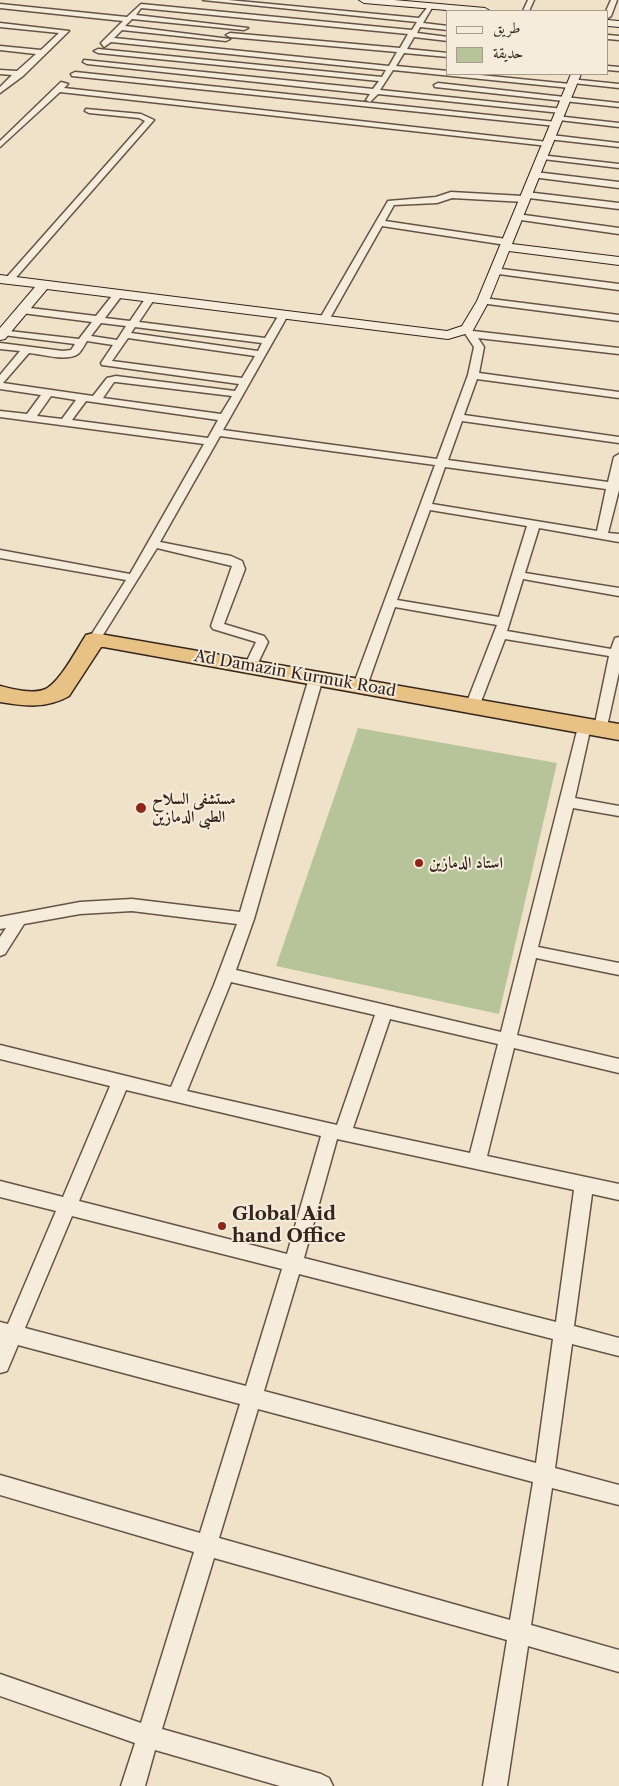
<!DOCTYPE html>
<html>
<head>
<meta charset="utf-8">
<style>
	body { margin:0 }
	#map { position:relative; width:619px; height:1786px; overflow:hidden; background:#f0e2c9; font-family:"Libre Caslon Text",Amiri,serif }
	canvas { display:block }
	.legend { position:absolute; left:446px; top:10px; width:162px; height:65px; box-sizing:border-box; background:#f5ecdc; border:1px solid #a89c8f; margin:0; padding:6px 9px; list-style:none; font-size:15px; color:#35251c }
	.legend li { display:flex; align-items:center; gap:10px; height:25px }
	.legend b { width:25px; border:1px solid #a89c8f }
</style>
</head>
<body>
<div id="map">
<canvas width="619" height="1786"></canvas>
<ul class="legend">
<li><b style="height:6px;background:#f5ecdc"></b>طريق</li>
<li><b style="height:14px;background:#b7c499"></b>حديقة</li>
</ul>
</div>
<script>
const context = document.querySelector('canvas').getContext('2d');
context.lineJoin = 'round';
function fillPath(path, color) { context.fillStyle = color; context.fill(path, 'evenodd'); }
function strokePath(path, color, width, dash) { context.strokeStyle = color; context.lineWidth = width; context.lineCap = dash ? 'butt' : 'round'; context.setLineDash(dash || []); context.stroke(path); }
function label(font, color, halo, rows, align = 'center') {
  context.font = font + ' "Libre Caslon Text",Amiri,serif'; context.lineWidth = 4; context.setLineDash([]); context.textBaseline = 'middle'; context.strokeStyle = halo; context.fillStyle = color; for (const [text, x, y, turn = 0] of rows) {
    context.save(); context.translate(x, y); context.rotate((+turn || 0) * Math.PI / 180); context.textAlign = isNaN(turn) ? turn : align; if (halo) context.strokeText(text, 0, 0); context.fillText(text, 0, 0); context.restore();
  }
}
const green = new Path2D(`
	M358,728L557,763L499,1014L276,966Z`);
const street = new Path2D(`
	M203,0H228L419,18L430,4L433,6L423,23L448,26V30L420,27L417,33L448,37V41L414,37L407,49L448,53V57L404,53L396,66L448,71V74H470L570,84L574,86L570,88L393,70L380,90L564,109L565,111L561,113L378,94L370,102L366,100L370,94L87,64L83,62L84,60L373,89L379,81L98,53L94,51L98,49L382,77L386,70L111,42L104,47L101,43L123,21L0,8V4L127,17L141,4L412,30L417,22ZM141,8L408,34L400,48L230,33L226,35L230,37L397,52L389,66L114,38L122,30L226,41L230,39L125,26L132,19L244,30L248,28L136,15Z
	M528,0H534L529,11H523Z
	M611,0H617L611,16L608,18L606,11Z
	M0,23L69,31L23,76L0,93V87L12,75L0,74V70L17,71L36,54L0,50V46L41,50L59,33L0,27Z
	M608,35L619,36V40L608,39Z
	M608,66L619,67V71L608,70Z
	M75,72L556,122L560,124L556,126L72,76L71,74Z
	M570,79L619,84V88L573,83H570Z
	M61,82L68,84L64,88L548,142L552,144L548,146L60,92L0,147V141Z
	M438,83L619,103V107L435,87L434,85Z
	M86,109L141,114L154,120L12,282H6V278L145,121L139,118L89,113L85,111Z
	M556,116L619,123V127L559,120H556Z
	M551,135L619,143V147L548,139L547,137Z
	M540,155L619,164V168L543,159H540Z
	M535,172L619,182V188L532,177L531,175Z
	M451,192L523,196V193L526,192L619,203V209L529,198L525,202L452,198L437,203L394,205L385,221L506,239L510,242L506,245L382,226L329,320L321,322L319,320L388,201L436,197Z
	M517,214L619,228V234L514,219L513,217Z
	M494,268L619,284V290L491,273V269Z
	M118,291L123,294L105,318L130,321L147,296L150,295L155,298L139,322L265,338L280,313H286L288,315L223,430L437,459L468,375L474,347L462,329L464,327H470L473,331L619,348V354L478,338L484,347L479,373L619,392V398L477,379L464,415L619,437V443L462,421L448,460L608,482L614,457L619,454V490L608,533L619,534V542L539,528L525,573L619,588V596L523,579L507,631L611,649L615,638L619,637V672L606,731H596L594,728L609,656L505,639L479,707L472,711L465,707L497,625L395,607L367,686L365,689H355L353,686L435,465L220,436L160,542L231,556L242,561L245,569L224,624L264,636L268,642L257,665L251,669L245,665L256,642L213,629L211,626L232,566L157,548L98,643H90L88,640L126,580L0,558V550L130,574L204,444L0,417V411L27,414L41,395L0,389V375L20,351L0,349V343L63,351L71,350L75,344L3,335L0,334V330L79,339L92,322L22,313L17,310L22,307L96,316L115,292ZM101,323L126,326L117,340L91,336ZM135,327L262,343L258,351L131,333ZM128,338L255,356L242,378L112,361ZM87,341L113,345L101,363L102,365L239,384L235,391L116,376L107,378L93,396L3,383L29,353C42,354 66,362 78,354C81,352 85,344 87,341ZM114,382H116L232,396L221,414L103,398ZM51,396L76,400L62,419L37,416ZM86,401L218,420L208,438L72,420ZM445,467L606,489L597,531L432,504ZM430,510L527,526L499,617L397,600Z
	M483,298L619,315V321L480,303L478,301Z
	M316,674L323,678L254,919L236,970L501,1032L579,723H589L591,726L575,798L619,806V816L573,808L538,947L619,963V975L536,958L517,1035L619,1059V1073L514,1048L487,1156L619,1184V1200L592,1194L574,1326L619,1338V1356L572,1344L555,1468L619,1485V1505L552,1488L531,1625L619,1650V1672L528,1646L507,1786H483L507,1640L214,1558L162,1729L321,1774L329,1778L333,1786H280L155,1750L145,1786H121L135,1743L0,1696V1674L141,1723L194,1552L0,1495V1475L200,1533L240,1404L18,1345L7,1371L0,1373V1322L8,1324L56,1211L0,1197V1181L63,1197L110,1086L0,1059V1045L171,1087L214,985L237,924L132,911L80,914L24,924L5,954L0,956V937L6,928L0,929V917L80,902L132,899L240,912L300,708L309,678ZM231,982L375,1015L337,1125L187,1091ZM390,1019L498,1044L470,1153L353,1128ZM126,1090L321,1136L287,1254L79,1201ZM337,1139L574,1190L556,1322L304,1258ZM72,1216L282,1269L246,1386L25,1328ZM299,1274L553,1339L536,1463L264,1391ZM258,1409L533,1482L510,1620L219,1538Z`);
const secondary = new Path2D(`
	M359,0H394L485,8L490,11H458L364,3Z
	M608,20L619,21V27L608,26Z
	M571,74H581L512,244L619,257V265L509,251L489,301L472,332L448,339L47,289L5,339L0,340V328L35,287L0,283V275L447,331L462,326L477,301Z`);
const highway = new Path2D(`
	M94,633L619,724V740L104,647H101L69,696C46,709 25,706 0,702V686C13,689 30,694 43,690C58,686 77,649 86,635Z`);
const markers = [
	[141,808,6,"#8f2418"],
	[419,863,5,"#8f2418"],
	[222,1226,5,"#8f2418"]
];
const streetNames = [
	["Ad Damazin Kurmuk Road",295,674,10]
];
const poiNames = [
	["مستشفى السلاح",152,799],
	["الطبى الدمازين",152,817],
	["استاد الدمازين",429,863]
];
const nearPoinames = [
	["Global Aid",232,1215],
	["hand Office",232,1237]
];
fillPath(green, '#b7c499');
strokePath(street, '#645447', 3);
strokePath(secondary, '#35251c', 2);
strokePath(highway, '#35251c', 3);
fillPath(street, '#f5ecdc');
fillPath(secondary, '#f5ecdc');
fillPath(highway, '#e8c184');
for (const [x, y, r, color] of markers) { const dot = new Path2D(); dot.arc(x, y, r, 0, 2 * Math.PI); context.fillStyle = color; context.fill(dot); strokePath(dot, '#f5ecdc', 2); }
label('16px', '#35251c', '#f5ecdc', streetNames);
label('bold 16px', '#35251c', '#f5ecdc', poiNames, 'left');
label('bold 19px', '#35251c', '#f5ecdc', nearPoinames, 'left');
</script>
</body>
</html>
